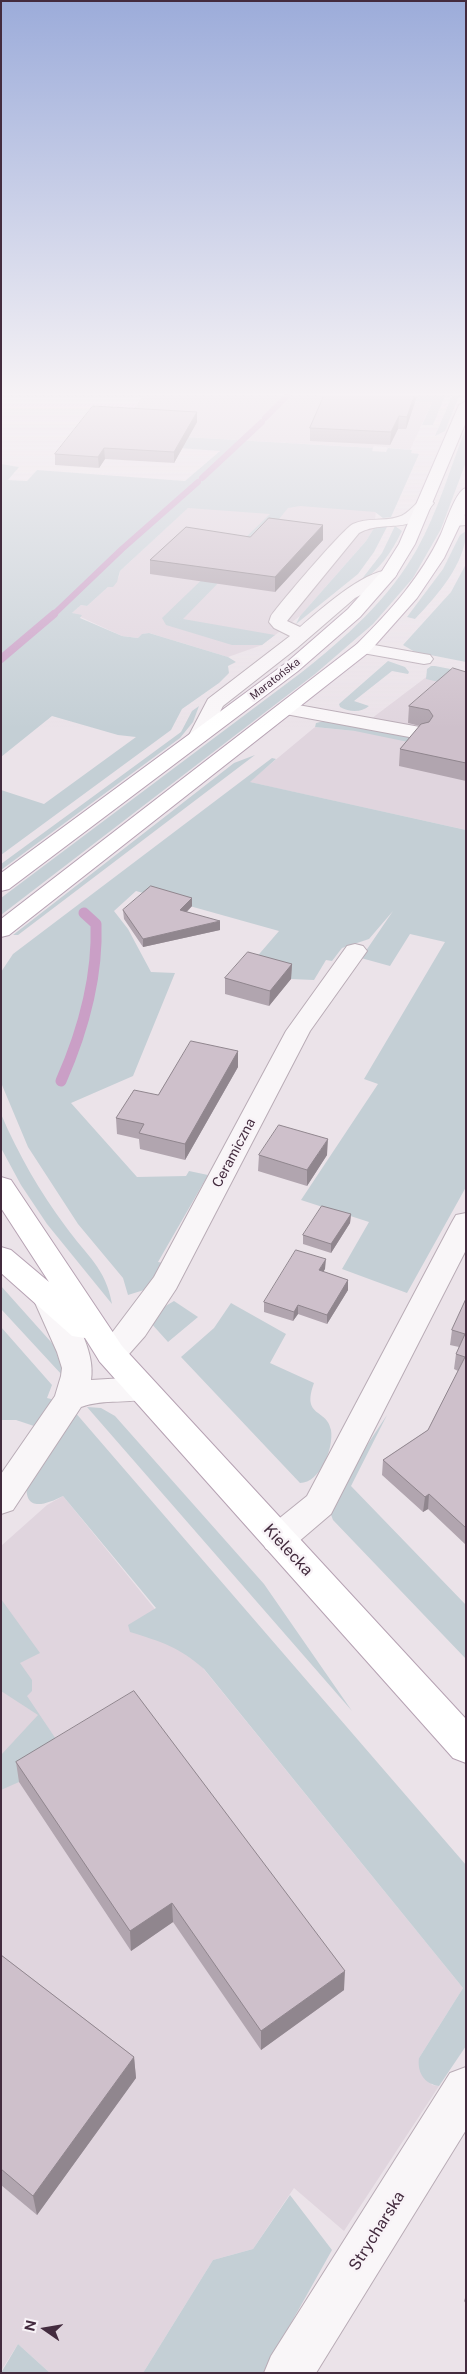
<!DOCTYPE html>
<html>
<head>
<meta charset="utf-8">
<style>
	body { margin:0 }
	#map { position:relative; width:467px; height:2374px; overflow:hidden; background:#ebe3e9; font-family:"Public Sans",sans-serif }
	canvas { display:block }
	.frame { position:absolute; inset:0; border:2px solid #432b3e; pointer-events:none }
	.north { position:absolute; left:20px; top:2304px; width:50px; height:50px; -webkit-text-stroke:4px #f8f3f7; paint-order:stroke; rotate:283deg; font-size:14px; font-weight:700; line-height:20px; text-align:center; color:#432b3e }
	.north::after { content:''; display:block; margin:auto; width:18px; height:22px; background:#432b3e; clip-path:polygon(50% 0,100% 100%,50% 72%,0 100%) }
</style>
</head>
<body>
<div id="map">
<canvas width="467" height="2374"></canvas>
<div class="frame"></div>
<div class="north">N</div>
</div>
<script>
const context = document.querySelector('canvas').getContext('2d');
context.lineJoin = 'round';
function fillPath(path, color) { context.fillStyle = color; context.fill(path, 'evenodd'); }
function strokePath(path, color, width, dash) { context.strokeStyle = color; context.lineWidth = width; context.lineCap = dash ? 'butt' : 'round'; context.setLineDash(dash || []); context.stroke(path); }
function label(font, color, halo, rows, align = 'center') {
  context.font = font + ' "Public Sans",sans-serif'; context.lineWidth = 5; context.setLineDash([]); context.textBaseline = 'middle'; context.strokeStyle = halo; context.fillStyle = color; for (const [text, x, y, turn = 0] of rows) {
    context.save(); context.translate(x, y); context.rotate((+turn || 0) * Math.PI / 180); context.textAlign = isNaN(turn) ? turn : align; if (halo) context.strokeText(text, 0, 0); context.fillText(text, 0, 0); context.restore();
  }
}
const built = new Path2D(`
	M143,396H327L432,402L410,450L374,446L373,448L117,433Z
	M200,496L376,511L374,528L366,541L300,616L262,645L228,657L149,633L143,634L138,638L122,636L72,613L81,605L87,606L119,577L120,571Z
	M429,675L466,679V830L249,782L315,727L355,731Z
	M63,1496L463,1988L419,2058L432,2085L439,2086L344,2231L294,2188L253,2249L213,2260L143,2373H50L18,2344L1,2371V1546L47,1505Z`);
const green = new Path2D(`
	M327,396H445L433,425H422L432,402Z
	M452,396H459L445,431L435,436Z
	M466,428V462L441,529L413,578L373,624L315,674L1,915V898L302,672C346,637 389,599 417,549C438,512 450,468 466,428Z
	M117,433L373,448L372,451L386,452L388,448L412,450L411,453L419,454L391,517L383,518L375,512L300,506L288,508L270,530L183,619L275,635L262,645H232L166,625L162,618L270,514L188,508L120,571L117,582L113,587H108L87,606L81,605L72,613L82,615L80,618L122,636L138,638L142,634L149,633L228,657L236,662L228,666L229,673L219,683L182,709L171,730L1,855V790L44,804L136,737L118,735L52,716L1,757V464L19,467L8,480L27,481L37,470L185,481L220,451L110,443Z
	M388,525L374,552L358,574L296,624L300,616L366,541L374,528Z
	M395,526L402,531C391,553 379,571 358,584L382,553Z
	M466,531C466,563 437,596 415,619L407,617L443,569L460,535Z
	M466,564V662L415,652L403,645L451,592Z
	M388,661L405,667L409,672L408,674L392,671L354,701L369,706C361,713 349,712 340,707L339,704Z
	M431,666H435L466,672L451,685L426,679L427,669Z
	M199,706L193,722L180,738L1,870V864L181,732L192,711Z
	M328,720L466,747V754L355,731L315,727L316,723Z
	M255,755L18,935H13L234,763Z
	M272,758L276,759L250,782L466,830V1187L407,1293L342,1269L369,1222L301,1200L378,1084L364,1079L445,942L410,934L390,966L361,958L393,911L369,939L342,948L332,961L326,960L314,980L291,979L248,967L279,931L136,891L114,911L128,929L151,972L175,973L133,1076L71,1103L137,1177L186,1176L189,1171L208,1175L158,1262L168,1264L144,1290L128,1295L123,1278L78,1224L28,1147L2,1085L1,972L13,954Z
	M1,1114C18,1154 40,1192 66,1227C86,1255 106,1268 112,1304L47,1224L21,1185L1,1148Z
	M1,1286L68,1361L62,1375L1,1309Z
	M174,1301L198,1317L168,1342L150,1322L157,1311Z
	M231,1303L286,1334L270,1363L314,1383C301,1418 327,1408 331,1430C334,1448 320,1483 300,1483L181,1357L214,1328Z
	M1,1327L52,1385L47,1398L55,1400L34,1426L16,1420H1Z
	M87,1407L101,1408L115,1416L264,1584L352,1711Z
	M74,1411L466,1865V2046L439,2086C424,2084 417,2072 419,2058L463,1988L204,1669C179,1647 162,1642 130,1632L128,1625L156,1608L63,1496C45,1505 23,1513 27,1482Z
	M387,1415L351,1486L466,1605V1659L333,1520L330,1512L346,1477Z
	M1,1599L40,1653L20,1663L32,1680V1691L27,1696L66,1754L19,1782L1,1790V1755L38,1715L1,1691Z
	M290,2195L332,2250L263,2373H143L213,2260L253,2249Z
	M18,2344L50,2373H1Z`);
const streamFar2 = new Path2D(`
	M265,418L287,396
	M202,478L262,422
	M53,615L122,549L198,482`);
const streamFar1 = new Path2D(`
	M1,659L54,614`);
const stream = new Path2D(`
	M61,1081C83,1031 98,979 96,924L84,913`);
const minor = new Path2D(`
	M426,498L434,503C409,538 388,518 359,533L287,621L300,627C319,611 370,564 395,571L397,574L395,577L355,598L297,648L223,706L205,741H191L188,737L208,699L290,636L274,628L269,622L271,616C281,602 342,530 353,524C367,517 383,522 398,517C410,514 415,501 426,498Z
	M466,515V525L455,526L447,521L450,518Z
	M363,643L424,654L430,655L433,659L430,663L424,664L357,652L354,648L357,644Z
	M287,703L420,727L427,729L430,733L427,737L420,739L280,713L278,709L280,705Z
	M355,944L363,946L367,951L310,1031L176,1289L145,1336L122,1362L111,1365L100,1362L96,1354L154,1277L286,1031L347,946Z
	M466,1213V1250L331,1514L290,1549L278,1553L266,1549L261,1539L266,1529L307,1496L452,1222L456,1215Z
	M47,1286L57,1289C72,1313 96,1350 91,1380L142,1377L153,1381L158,1389L153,1397C129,1405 106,1398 81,1407L13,1510L1,1514V1474L55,1396L61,1376L62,1368L57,1352L32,1296L37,1289Z
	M466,2067V2130L316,2373H264L271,2356L450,2073Z`);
const major = new Path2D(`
	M466,401V422L415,544L395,577L360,617L298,671L9,889L1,891V873L286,663L348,609L382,571L399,544L459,405Z
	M466,488V512L444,558L417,598L369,652L9,935L1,937V919L357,644C390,611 421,577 441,534C446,523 456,490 466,488Z
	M1,1177L11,1180L122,1346L466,1719V1763L453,1758L100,1362L85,1338L72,1336L1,1273V1247L11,1250L49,1282L1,1208Z`);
const wall = new Path2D(`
	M324,396H417L406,429H398L390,445L310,441V428Z
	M197,422L174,463L105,459L99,468L55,465V454Z
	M250,537L323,540L275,592L150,574V560Z
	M466,672V781L399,766L400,749L420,726L408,723L409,706Z
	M192,906L187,912L220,930L143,947L124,919L123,910Z
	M292,964L291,979L269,1006L225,994V978Z
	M238,1051V1067L185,1160L140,1149L139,1139L117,1134L116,1118Z
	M259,1155H327L307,1186L258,1171Z
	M351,1214L350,1223L331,1253L303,1244V1235Z
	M325,1269L323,1272L348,1280V1290L327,1324L298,1314L293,1321L264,1312V1302Z
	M466,1299V1545L428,1509L423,1512L382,1475L383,1460L428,1430L458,1371L454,1369L456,1354L459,1347L450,1345L452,1330Z
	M16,1762L344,1990L261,2050L173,1922L131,1951L19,1782Z
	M1,1955L134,2057L136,2078L37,2215L1,2185Z
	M466,2295V2304L464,2301Z`);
const shadedWall = new Path2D(`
	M414,396H417L406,429L407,417Z
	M197,412V422L174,463V452Z
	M399,416L398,429L390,445L391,432Z
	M104,448L105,459L99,468L98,457Z
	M323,525V540L275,592V577Z
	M192,898V906L180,918V910Z
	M220,921V930L143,947V939Z
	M292,964L291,979L269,1006L270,991Z
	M238,1051V1067L185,1160V1144Z
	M328,1139L327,1155L307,1186V1170Z
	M351,1214L350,1223L331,1253V1244Z
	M326,1259L325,1269L318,1280L319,1270Z
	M348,1280V1290L327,1324V1315Z
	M298,1305V1314L293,1321L294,1312Z
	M429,1494L428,1509L423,1512L425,1497Z
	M172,1903L173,1922L131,1951L130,1931Z
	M345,1971L344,1990L261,2050V2031Z
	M134,2057L136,2078L37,2215L33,2196Z`);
const building = new Path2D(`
	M324,396H414L407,417L399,416L391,432L310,428Z
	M93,406L197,412L174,452L104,448L98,457L55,454Z
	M269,518L323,525L275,577L150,560L186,527L250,537Z
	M453,668L466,672V763L400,749L421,724L429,722L433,716L429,710L409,706Z
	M151,886L192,898L180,910L220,921L143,939L123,910Z
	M248,952L292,964L270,991L225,978Z
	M191,1041L238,1051L185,1144L139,1133L144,1124L116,1118L134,1090L158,1095Z
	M279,1125L328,1139L307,1170L259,1155Z
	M322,1206L351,1214L331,1244L303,1235Z
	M296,1250L326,1259L319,1270L348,1280L327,1315L298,1305L294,1312L264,1302Z
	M466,1299V1528L429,1494L425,1497L383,1460L428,1430L465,1357L456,1354L465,1334L452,1330Z
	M134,1691L345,1971L261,2031L172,1903L130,1931L16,1762Z
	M1,1955L134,2057L33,2196L1,2169Z`);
const farStreetnames = [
	["Maratońska",275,679,-38]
];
const streetNames = [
	["Ceramiczna",234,1153,-62]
];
const nearStreetnames = [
	["Kielecka",288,1550,47],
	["Strycharska",377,2231,-58]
];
fillPath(built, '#e0d5de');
fillPath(green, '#c4cfd5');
strokePath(streamFar2, '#ca9fc6', 6);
strokePath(streamFar1, '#ca9fc6', 8);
strokePath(stream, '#ca9fc6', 11);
strokePath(minor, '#b9acb6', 2);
strokePath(major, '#b6a2b3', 2);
fillPath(minor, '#f9f6f8');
fillPath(major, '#fff');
fillPath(wall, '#b1a5af');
fillPath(shadedWall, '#90868e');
fillPath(building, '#cec0cb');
strokePath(building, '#90868e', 1);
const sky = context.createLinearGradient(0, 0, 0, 729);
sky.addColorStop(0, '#9cacda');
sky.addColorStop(0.54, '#f6f2f5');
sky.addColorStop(1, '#f6f2f500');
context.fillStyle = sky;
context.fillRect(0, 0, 467, 729);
label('11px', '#432b3e', '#f8f3f7', farStreetnames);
label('14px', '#432b3e', '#f8f3f7', streetNames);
label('16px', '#432b3e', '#f8f3f7', nearStreetnames);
</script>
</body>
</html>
